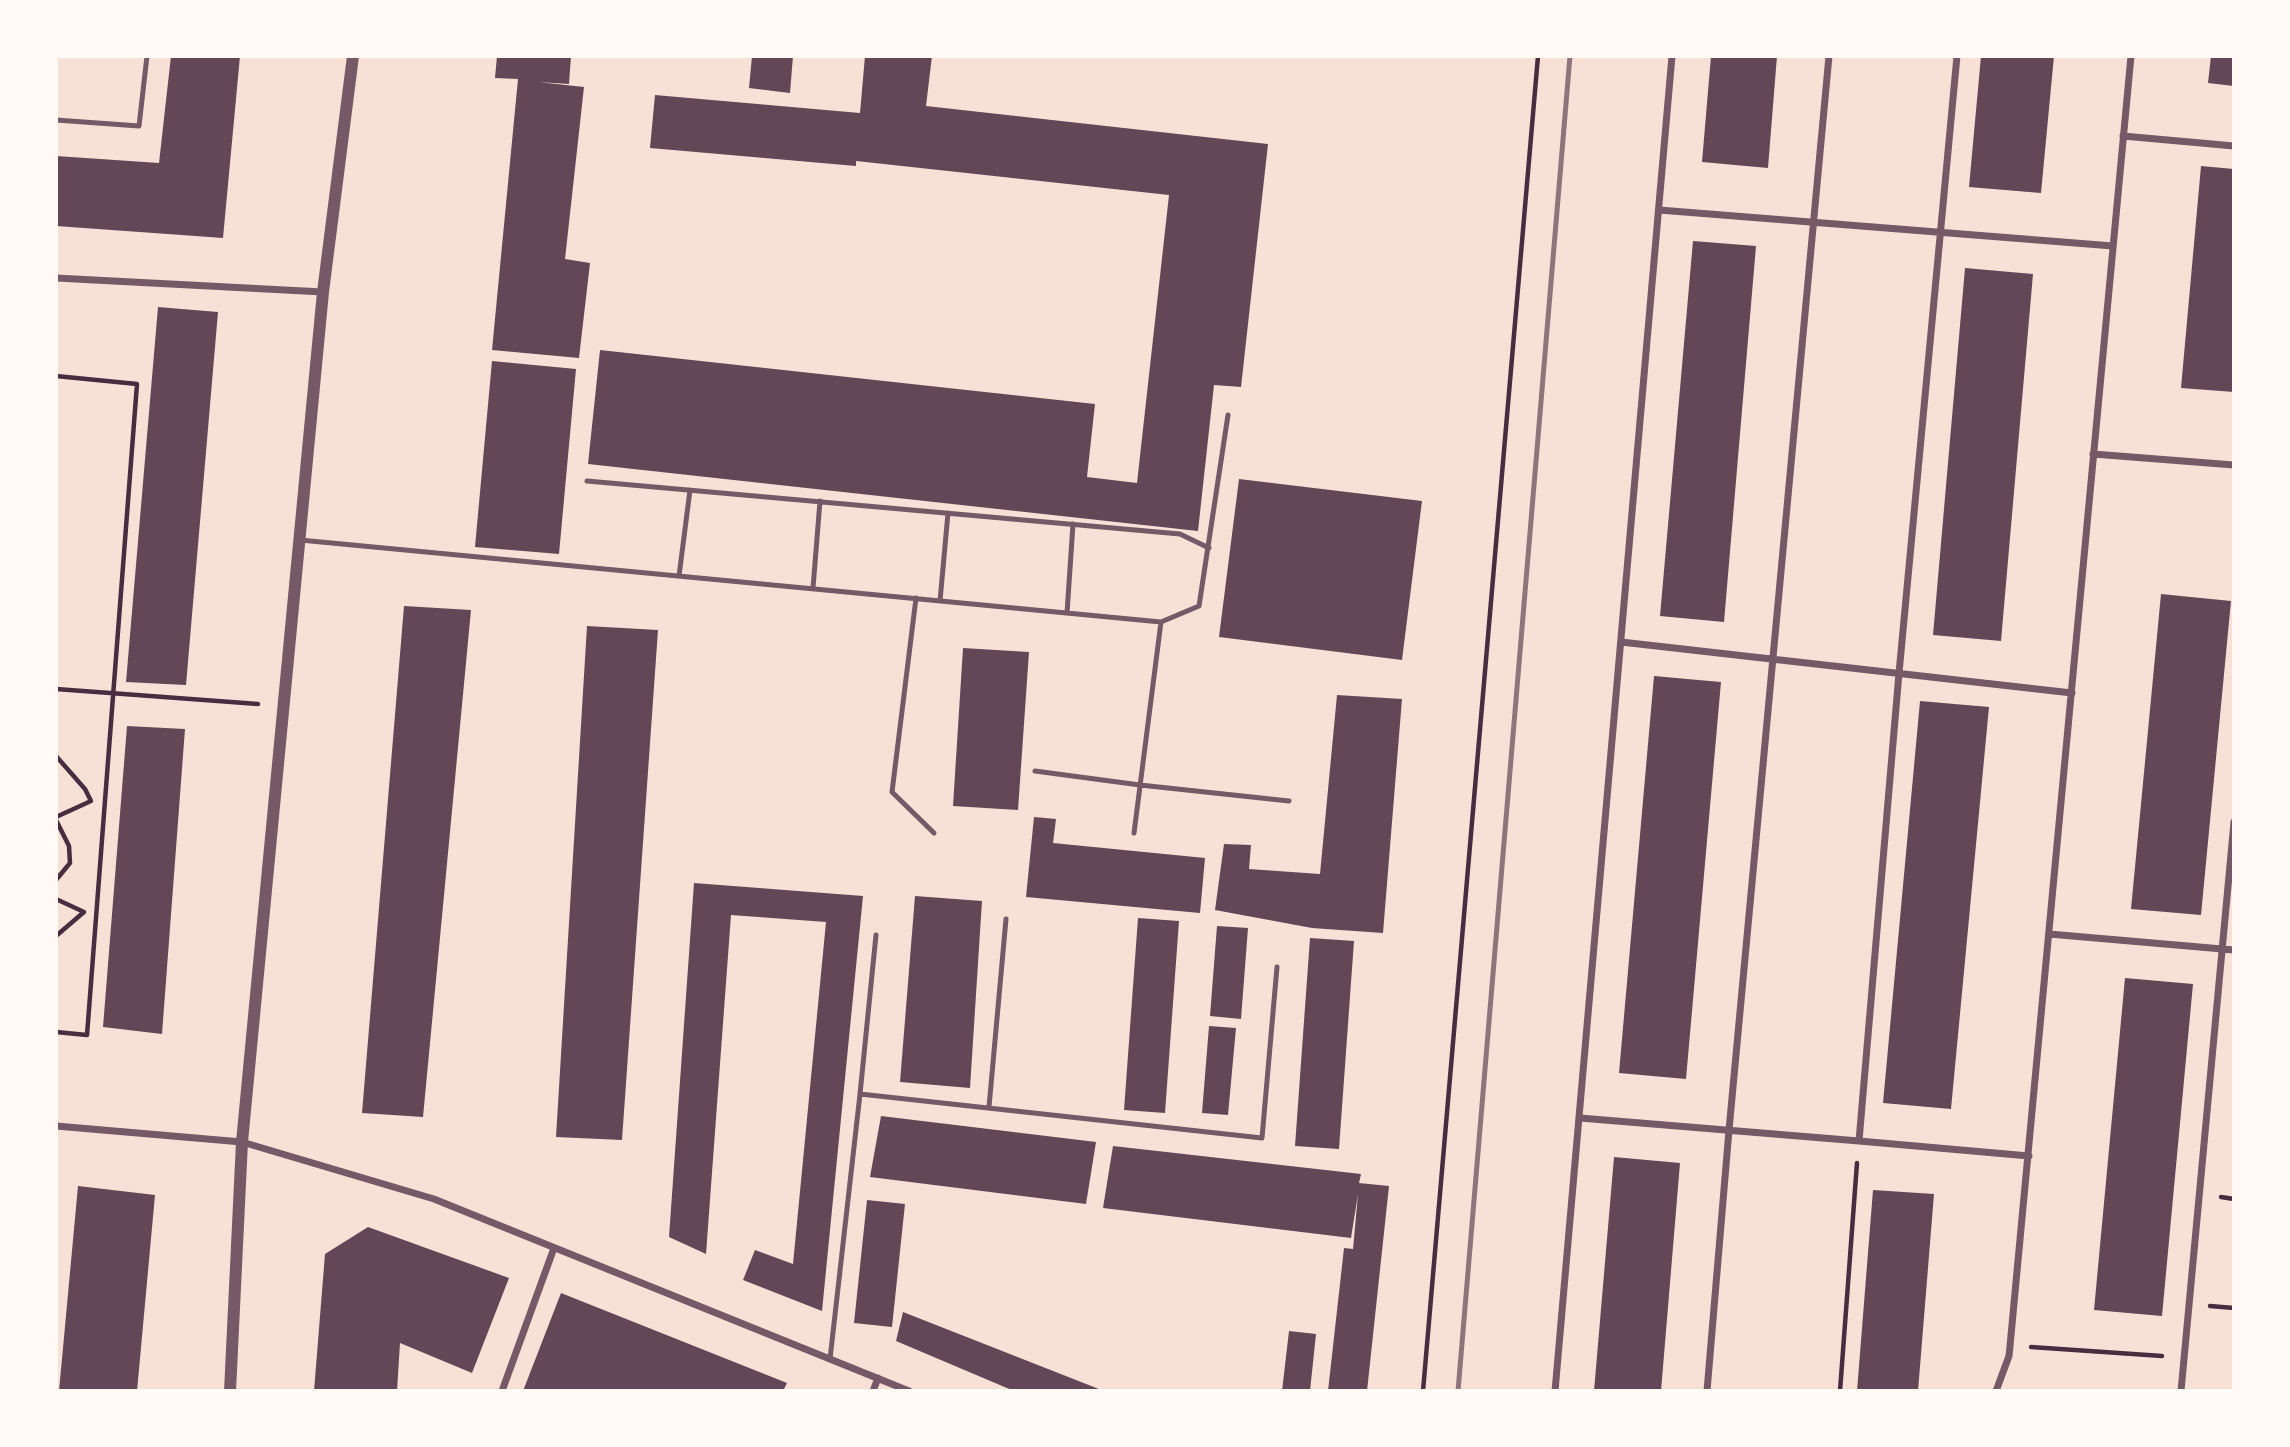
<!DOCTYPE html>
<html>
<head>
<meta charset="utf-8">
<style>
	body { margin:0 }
	#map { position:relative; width:2290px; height:1447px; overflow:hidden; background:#f7e1d7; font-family:Helvetica,sans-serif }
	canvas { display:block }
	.frame { position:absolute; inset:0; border:58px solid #fffaf5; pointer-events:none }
</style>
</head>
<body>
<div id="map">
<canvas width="2290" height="1447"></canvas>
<div class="frame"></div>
</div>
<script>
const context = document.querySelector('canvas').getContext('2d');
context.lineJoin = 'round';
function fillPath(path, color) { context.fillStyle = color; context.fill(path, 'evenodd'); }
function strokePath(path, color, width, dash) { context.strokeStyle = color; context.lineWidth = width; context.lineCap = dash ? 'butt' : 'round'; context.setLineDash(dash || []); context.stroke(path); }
const building = new Path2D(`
	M171,56H240L223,238L56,226V156L159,163Z
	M497,56H571L569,84L538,82L584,87L565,259L590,263L579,358L492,350L518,79L495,78Z
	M752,56H793L790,93L749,88Z
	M865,56H932L926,106L1268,144L1241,387L1214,385L1198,531L588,464L600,350L1095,404L1087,477L1137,483L1169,195L856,161V166L650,148L655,95L860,113Z
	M1711,56H1777L1768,168L1702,162Z
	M1981,56H2054L2041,193L1969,187Z
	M2211,56H2234V86L2208,83Z
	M2201,166L2234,169V392L2181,388Z
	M1693,241L1756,246L1724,622L1660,616Z
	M1965,268L2033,274L2001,641L1933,635Z
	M158,307L218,312L186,685L126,682Z
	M492,361L576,369L559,554L475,547Z
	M1239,479L1422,501L1402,660L1219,637Z
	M2161,594L2231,601L2201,915L2131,909Z
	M404,606L471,610L423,1117L362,1113Z
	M587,626L658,630L622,1140L556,1137Z
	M963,648L1029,652L1018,810L953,806Z
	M1654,676L1721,682L1686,1079L1619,1073Z
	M1337,695L1402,699L1383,933L1312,928L1215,910L1224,844L1251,845L1249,869L1320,874Z
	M1920,701L1989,707L1951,1109L1883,1103Z
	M127,726L185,729L162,1034L103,1027Z
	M1034,817L1056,819L1053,843L1205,858L1200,913L1026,897Z
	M694,883L863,896L822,1311L743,1280L755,1250L793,1264L826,922L731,915L706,1254L669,1237Z
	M915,896L982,901L970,1088L900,1082Z
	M1138,918L1179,921L1165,1113L1124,1110Z
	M1217,926L1248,928L1241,1019L1210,1016Z
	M1310,938L1354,941L1339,1149L1295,1146Z
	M2125,978L2193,984L2162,1316L2094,1310Z
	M1209,1026L1236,1028L1228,1115L1202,1113Z
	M881,1116L1096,1142L1086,1204L870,1177Z
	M1113,1146L1361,1174L1359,1183L1389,1186L1367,1391H1328L1344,1248L1353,1249L1358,1194L1351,1238L1103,1208Z
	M1614,1157L1680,1163L1661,1391H1594Z
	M78,1186L155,1195L137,1391H59Z
	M1873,1190L1934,1194L1918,1391H1857Z
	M867,1200L905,1204L892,1327L854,1323Z
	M368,1227L509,1278L472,1373L400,1343L397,1391H314L325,1254Z
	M561,1293L787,1383L783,1391H523Z
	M903,1312L1104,1391H1014L896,1341Z
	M1289,1331L1316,1334L1310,1391H1282Z`);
const path = new Path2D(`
	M56,376L137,384L87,1035L56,1032
	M56,689L258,704
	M56,756L85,789L91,801L56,817
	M56,820L69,846L70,863L56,880
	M56,899L84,912L56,936
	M2221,1197L2234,1199
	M2210,1306L2234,1308
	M2031,1347L2162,1356
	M1423,1391L1538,56
	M1840,1391L1857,1163`);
const service = new Path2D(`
	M56,120L139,126L147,56
	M587,481L1180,534L1209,548
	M300,540L1161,622L1199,606L1228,415
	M679,576L690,490
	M813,588L820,501
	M916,598L892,792L934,833
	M940,601L948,513
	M1067,613L1073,524
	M1035,771L1140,785L1289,801
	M1134,833L1161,622
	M860,1094L876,935
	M989,1107L1006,919
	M830,1359L860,1094L1262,1138L1277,967`);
const minor = new Path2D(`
	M1957,56L1899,673L1859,1141L2029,1156
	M2123,136L2234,146
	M1659,210L2113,246
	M56,278L323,292
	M2093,454L2234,465
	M1621,642L2072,693
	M2049,934L2234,950
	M1580,1118L1859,1141
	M56,1126L242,1142L434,1199L909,1391
	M502,1391L554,1248
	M873,1391L878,1378
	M1555,1391L1672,56
	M1707,1391L1729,1130L1829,56
	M1996,1391L2009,1356L2010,1346L2131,56
	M2181,1391L2234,822`);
const tertiary = new Path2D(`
	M230,1391L242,1142L323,292L353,56`);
const rail = new Path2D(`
	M1458,1391L1570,56`);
fillPath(building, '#644757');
strokePath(path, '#4a2c40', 4.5);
strokePath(service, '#755966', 5);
strokePath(minor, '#755966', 7);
strokePath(tertiary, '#755966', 12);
strokePath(rail, '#8f747c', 5);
</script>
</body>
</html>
